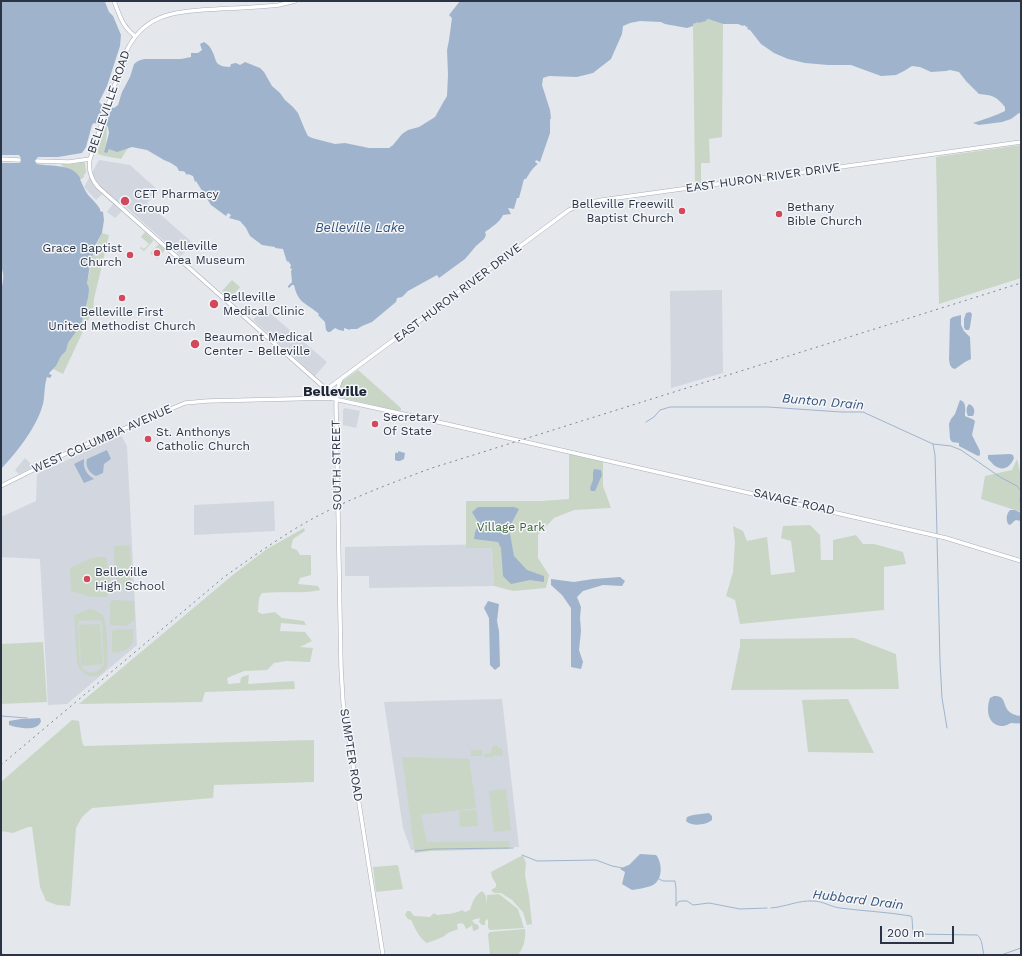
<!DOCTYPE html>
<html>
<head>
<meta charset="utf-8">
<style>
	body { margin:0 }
	#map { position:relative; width:1022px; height:956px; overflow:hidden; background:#e4e7ec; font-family:"Work Sans",sans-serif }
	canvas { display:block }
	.frame { position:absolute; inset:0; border:2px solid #2b3445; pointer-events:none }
	.scale { position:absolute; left:880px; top:926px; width:74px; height:18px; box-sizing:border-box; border:2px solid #2b3445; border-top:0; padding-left:5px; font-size:12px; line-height:14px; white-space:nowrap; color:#2b3445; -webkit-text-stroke:3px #f4f6f9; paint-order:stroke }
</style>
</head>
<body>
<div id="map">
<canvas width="1022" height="956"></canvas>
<div class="frame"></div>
<div class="scale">200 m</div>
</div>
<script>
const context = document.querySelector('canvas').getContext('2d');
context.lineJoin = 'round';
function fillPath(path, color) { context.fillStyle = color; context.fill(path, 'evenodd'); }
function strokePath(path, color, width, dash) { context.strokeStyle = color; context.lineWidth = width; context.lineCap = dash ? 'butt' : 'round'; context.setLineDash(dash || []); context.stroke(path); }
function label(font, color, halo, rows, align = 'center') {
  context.font = font + ' "Work Sans",sans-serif'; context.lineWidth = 3; context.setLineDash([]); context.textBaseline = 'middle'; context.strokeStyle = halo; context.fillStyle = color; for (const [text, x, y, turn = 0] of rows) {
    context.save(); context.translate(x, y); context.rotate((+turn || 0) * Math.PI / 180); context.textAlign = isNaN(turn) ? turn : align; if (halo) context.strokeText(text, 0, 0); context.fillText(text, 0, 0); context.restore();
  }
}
const built = new Path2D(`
	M99,160L130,165L159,191L147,203L193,243L181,256L126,207L115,218L107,212L113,204L102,194L96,200L84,187Z
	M722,290L723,373L671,388L670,291Z
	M264,308L327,362L315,376L253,320Z
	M345,408L360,411L356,428L343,425V410Z
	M121,435L127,446L137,645L67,704L48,705L40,559L1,557V517L36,501L37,474Z
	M25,458L32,465L33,464L35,466L19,474L15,470Z
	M274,501L275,531L194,535V505Z
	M492,544L494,586L369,588V576H345V547Z
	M502,699L519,847L411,850L403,828L384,702Z`);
const green = new Path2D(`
	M707,19L723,24L722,137L709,139L710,163H701V183L695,184L693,24L696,22Z
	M105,126L107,127C107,135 106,144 104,152L109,149L128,148L121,159L104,156L98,154V150Z
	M1021,145V278L939,304L936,157Z
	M83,162L85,163L86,173L84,175V177L81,179C77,171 70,170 62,166L61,164H73Z
	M145,232L153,240V241L144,251L140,248L141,247L144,249L149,244L141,237Z
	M102,233L109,235L94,299L93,310L63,374L53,369L56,366L61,356L66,351L68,343L81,325L88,298V285L87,284L91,265H92L91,263L96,246Z
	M159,244L165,250L157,259L150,253Z
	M232,280L240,287L230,299L222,291Z
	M358,370L401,408V410L399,411L339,397V387L341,382Z
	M569,454L603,462V486L611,508L574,510L554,518L538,535V558L549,575L546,588L513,591L494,586L492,548H466V501H541L569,499Z
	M1017,459L1021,476V512L981,499L985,476L1012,470Z
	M810,525L820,535L821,560H833V540L856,535L863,544H874L903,552L906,564L884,567V610L740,624L735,600L726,596L733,572L735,542L733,526L743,531L747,541L767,537L771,575L795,572L791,541L781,538L783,526Z
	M304,528L305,531L293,539L291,548L297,550L300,555H311V575L300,578L298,584L318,586L320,590C303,594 280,591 262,593L259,598L258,612L262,614L275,612L282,618L304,621L306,625L281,623L280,631L305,632L312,641L300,647L313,648L310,662L286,661L274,663L267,670L244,671L227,678L228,684L240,683L241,678L244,676L249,675L248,684L294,681L295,689L205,692L202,702L79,704L234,574L267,549Z
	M130,545L132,589L115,590L114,548L115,546Z
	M95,557H106L110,580L109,595L106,597H91L71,591L70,568Z
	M113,600L134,601L135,619L127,626L110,625V602Z
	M91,609C95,610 99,612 102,615C108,622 107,651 108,661C106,681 81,681 77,662L74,615C80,614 84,610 91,609ZM101,620L102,625L104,664C99,674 87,676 81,666L103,664L100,624L79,625L81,665L80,663L78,624L79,621Z
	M133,629C134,647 130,651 112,653V632L114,630Z
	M854,638L896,654L899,689L731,690L740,646V639Z
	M43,642L47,702L1,704V644Z
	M848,699L874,753L808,752L802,700Z
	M72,720L79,721L82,742L84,746L314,740V782L214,785L213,798L92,808L82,817L76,828L71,898L70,906L57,905L46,901L40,887L32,827H28L13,833L1,831V782Z
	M498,745V748H502L503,756L493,755V757H485L484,754L491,753L493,746Z
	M471,750H482V756H471Z
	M402,757L469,759L476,808L421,815L427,842L510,841L509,849L430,851L415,853Z
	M506,789L511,830L494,832L489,791Z
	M475,810L477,812L478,826L460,827L459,811Z
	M523,855L526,863L525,875L529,896L532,924L527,925L523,912L512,900L501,893H494L491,890L496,887V884L492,877L491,872Z
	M398,865L403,889L376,892L373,867Z
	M482,891C487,895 486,899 487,904V895L499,894L518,909L524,928L490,930L488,928V919L485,921V925H482L479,922L480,918L472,920L474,923L478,925L479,928L477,930L473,931L472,925L470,927L466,929C464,924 463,922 457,924L458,929L448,933L443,937L427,943C419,938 415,928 411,920L408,919L405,915L407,911H410L414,916L430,917L434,913L437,915C445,914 456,914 462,910L465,912L470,910C473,902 473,897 482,891Z
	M525,929C526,939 524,947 518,955H490L488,934L490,932Z`);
const water = new Path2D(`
	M1,1L105,2L109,12L113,16L121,35L120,46L107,86L99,102L102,105L114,108L118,105L122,92L130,77L134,64L138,61L144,59H181L191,57V53H198L202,50L200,44L204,42C207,44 210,46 211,49C218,60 212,66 230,67L231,64L236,63L240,65L245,62L260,68L264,72L272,86L280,93L285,100L293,107L298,113L305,130L308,136L312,138L335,144L345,143L369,148H389L393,145L402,134L408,130L419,127L435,117L444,101L447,96L448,75L447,50L449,40L452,18L449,15L460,1H1021V114L1019,113L1011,119L1002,122L979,125L973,123C984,119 995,116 1005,111V107C996,96 992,95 979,94L966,81L959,72L950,70L946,71L931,72L920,67L912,66L904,71L896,75L881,76L851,65H828L805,63L788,59L774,53L761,44L750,30L747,29L748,28L744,25L743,26L738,24H723L708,19L706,20V21L698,23V22L693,24V26L687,28L665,24L661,22L640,21L630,23L623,26L622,34L611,59L593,73L577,77L549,76L543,78L542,85L550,110L551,119H550V133L540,162L536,160L535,162L538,164C533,167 529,174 526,179H524L519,198H517L514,209L508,208L511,214L503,215C499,223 493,226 485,232L486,235L484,239L476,246L465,259L439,278L437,275L408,291L402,297L397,298L396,302L372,322L362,326L357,329H350V330L344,328V331L339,330L335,328L330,332H328L326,330L325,322L318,315L319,314C307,303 298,304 294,285H292L289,288L288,287V286L292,282L291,271L292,269L290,268L291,265L288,261L287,262L283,249L275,248V247L262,245L250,236L246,228L240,221L229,218L231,215L228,213L226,216L211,205L196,181L195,182L193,176L188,174L187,175C183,170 186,172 179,171L177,167L171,163L164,160L147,150L132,147L117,152L109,149L107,153L104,152L109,133L108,127L106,125L94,123L92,125L86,147L82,153L58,157H38L36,159V163L37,164C52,167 73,163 81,179H80C82,184 86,193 89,196C93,200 97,204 100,209V211L103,212L104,220L102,233L95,246L91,263H92L91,265H90L87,284L88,285L89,289L88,298L81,325L68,343L66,351L61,356L56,366L50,372L49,374L52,375L50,378L47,377C44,386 45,395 43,404C37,427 17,452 1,469V290C3,282 5,275 1,267V163H19L21,162V158L19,155H1Z
	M970,312L972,314L970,327L969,330H966L964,328V319L966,313Z
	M961,315V325L964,331L970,337L971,359L965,362L955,369L952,368L950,365L949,360L950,319L953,317Z
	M960,400C967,402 965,410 965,416C969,418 972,418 975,421L972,435L980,451V455L978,456L959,446V443L952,442L950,439L949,424L951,419L955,414Z
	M969,404L971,405C975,408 975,412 973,416H968C966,412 966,407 969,404Z
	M107,450L111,459L104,464L103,473L96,476C89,473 85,466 87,459Z
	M398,451L405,453L404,459C401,461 398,462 395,460V454L396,452L397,453H398Z
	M1010,454L1013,455L1014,458C1011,466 1004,472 995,466C992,464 991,461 988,459V455Z
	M84,459C83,468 86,474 94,479L84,483L74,464Z
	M594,469L601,470L602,475L595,491H591L590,488L593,480V473Z
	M478,507H514L519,509L509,528L514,556L527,570L544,576V582L530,580L511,584L503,576L501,548L498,542L474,539L475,532L479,524L472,512Z
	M1010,510H1015L1021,513V521L1016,520C1013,521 1013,523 1010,525L1008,524C1006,519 1006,515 1010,510Z
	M620,577L625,581L622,586L603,585L583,591L577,597L581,607L580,618L581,631L579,650L583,662L581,669L571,667V608L562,595L551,585V579L574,582L593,579Z
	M488,601L499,604L497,621L499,631L500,666L495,670L490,665L489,618L484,608Z
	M994,696C1005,696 1003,702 1007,709C1009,713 1016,716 1021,716V723C1018,724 1014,723 1011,723C1008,724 1006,726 1002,726C987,725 986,709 990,698Z
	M40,718L41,721C38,732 18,728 9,725V721L21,719Z
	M709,813L712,816V820C706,825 692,827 686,821L687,817L693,815Z
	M640,854L656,855C663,863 663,882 651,886C645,888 638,889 632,890L622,884L625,872L620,869L626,866L629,865Z`);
const pier = new Path2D(`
	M104,104L112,107L105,127L97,124Z`);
const stream = new Path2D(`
	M646,422L654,417L660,410L670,407H768L841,412H863L933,444L951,446L961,450L1000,477L1017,486L1021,491L1020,501H1021
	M933,444L935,455L937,534
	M937,538L940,661L942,698L947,728
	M1,716L27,718
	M415,851L433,849L513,848
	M522,855L537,861L596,860L612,866L623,868
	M659,879L663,881H675L676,888V906L678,902L681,901H687L693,905L709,903L740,909L767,908
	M771,908C785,907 799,900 813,901C823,901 831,907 840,908C863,911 887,912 911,916L912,918L913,934L977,935C983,939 982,949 984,955
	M1,953L4,955
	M1001,955L1021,948`);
const secondary = new Path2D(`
	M114,1C120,16 122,26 135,36
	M295,1L279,5C259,7 238,8 218,9C177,12 144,11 125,54L90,159C88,170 91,179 98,187L336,398
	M1,159L19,160
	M37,161L69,162L90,159
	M341,379L338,387L336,404L341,667L343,702L383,955
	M315,398L569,210L582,204L602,200L1021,142
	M1,486L73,450L185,403L207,401L330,398L403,414L924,533L946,538L1021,561`);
const rail = new Path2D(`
	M1,765L224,577C248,560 272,543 298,527C340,502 386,485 432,468L1021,283`);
const markers = [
	[125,201,5,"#d1495b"],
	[682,211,4,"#d1495b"],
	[779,214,4,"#d1495b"],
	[157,253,4,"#d1495b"],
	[130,255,4,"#d1495b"],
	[122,298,4,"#d1495b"],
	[214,304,5,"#d1495b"],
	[195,344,5,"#d1495b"],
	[375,424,4,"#d1495b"],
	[148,439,4,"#d1495b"],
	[87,579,4,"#d1495b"]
];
const streetNames = [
	["BELLEVILLE ROAD",109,102,-71],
	["EAST HURON RIVER DRIVE",763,178,-8],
	["EAST HURON RIVER DRIVE",458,293,-37],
	["WEST COLUMBIA AVENUE",102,439,-24],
	["SOUTH STREET",337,465,-91],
	["SAVAGE ROAD",794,502,13],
	["SUMPTER ROAD",351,755,81]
];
const poiNames = [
	["CET Pharmacy",134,194],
	["Group",134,208],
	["Belleville Freewill",674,204,"right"],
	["Baptist Church",674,218,"right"],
	["Bethany",787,207],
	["Bible Church",787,221],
	["Belleville",165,246],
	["Area Museum",165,260],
	["Grace Baptist",122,248,"right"],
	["Church",122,262,"right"],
	["Belleville",223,297],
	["Medical Clinic",223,311],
	["Belleville First",122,312,"center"],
	["United Methodist Church",122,326,"center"],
	["Beaumont Medical",204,337],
	["Center - Belleville",204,351],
	["Secretary",383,417],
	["Of State",383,431],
	["St. Anthonys",156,432],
	["Catholic Church",156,446],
	["Belleville",95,572],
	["High School",95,586]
];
const parkNames = [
	["Village Park",511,527]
];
const waterNames = [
	["Belleville Lake",360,228],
	["Bunton Drain",823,402,5],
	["Hubbard Drain",858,900,7]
];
const quarterNames = [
	["Belleville",335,392]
];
fillPath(built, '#d2d6de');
fillPath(green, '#c9d6c5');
fillPath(water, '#9fb4cc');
fillPath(pier, '#e4e7ec');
strokePath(stream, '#9fb4cc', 1);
strokePath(secondary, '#a9aeb7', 4.5);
strokePath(secondary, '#fff', 3.5);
strokePath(rail, '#7d8696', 1, [2, 4]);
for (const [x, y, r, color] of markers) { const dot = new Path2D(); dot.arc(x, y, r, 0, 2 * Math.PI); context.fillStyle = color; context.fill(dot); strokePath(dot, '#f4f6f9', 1.5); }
label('12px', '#2b3445', '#f4f6f9', streetNames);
label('12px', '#2b3445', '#f4f6f9', poiNames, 'left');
label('12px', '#3f6138', '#f4f6f9', parkNames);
label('italic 13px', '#34527a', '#f4f6f9', waterNames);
label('bold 14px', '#1d2536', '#f4f6f9', quarterNames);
</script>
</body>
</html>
